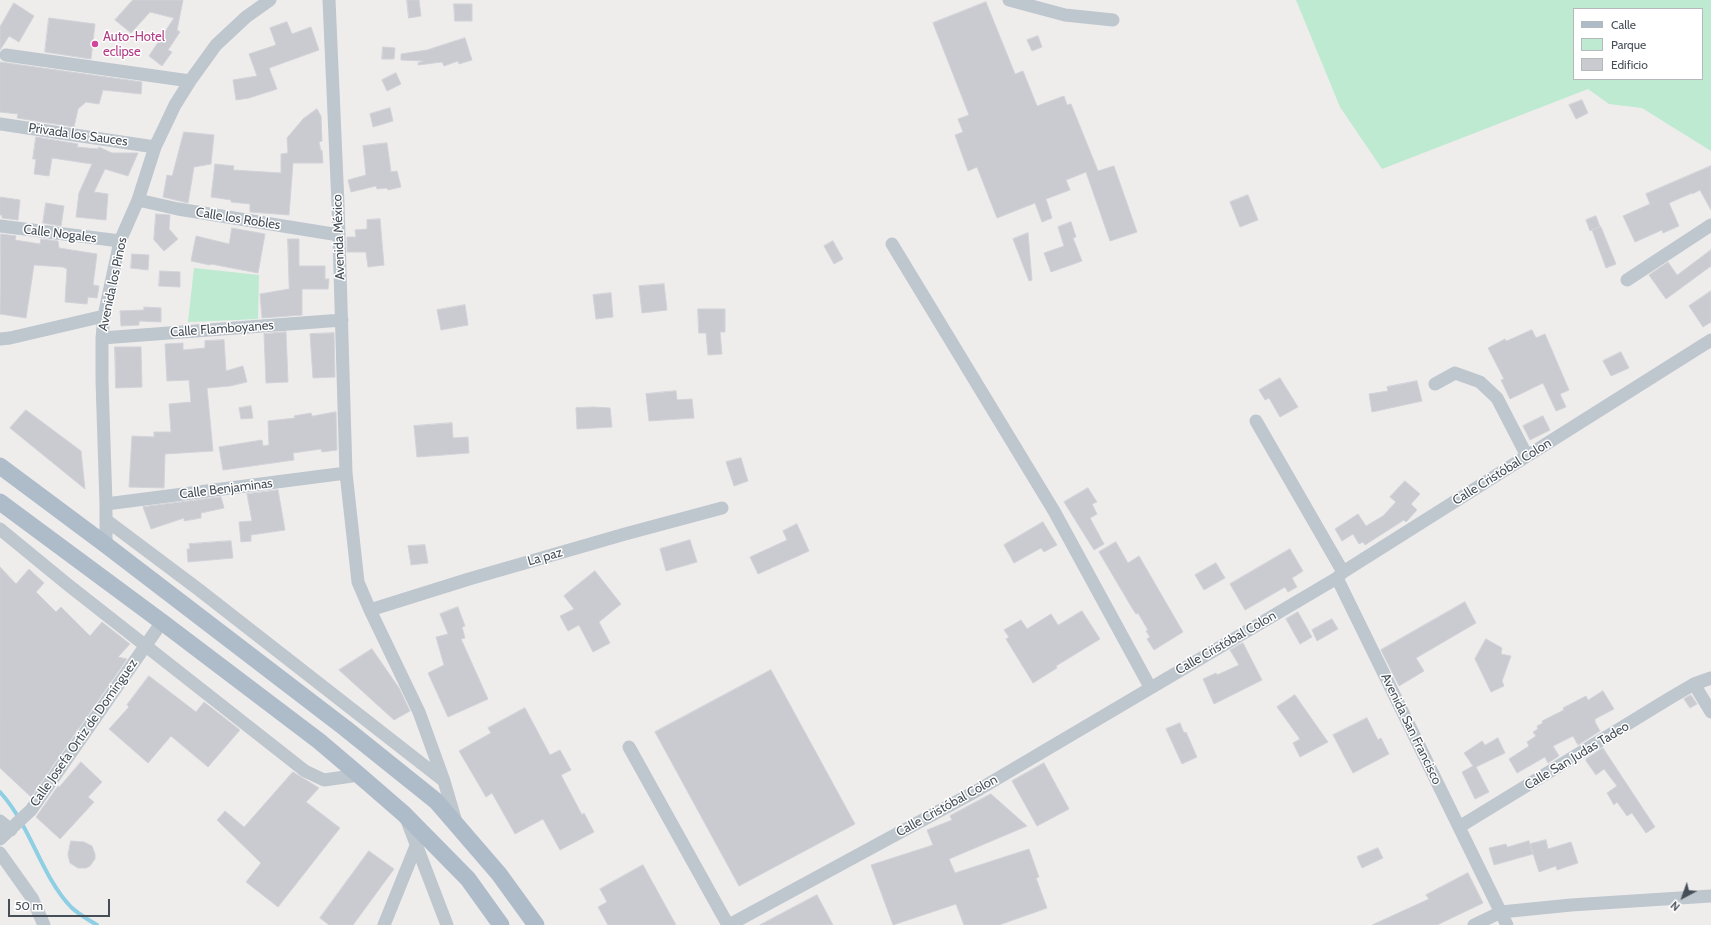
<!DOCTYPE html>
<html>
<head>
<meta charset="utf-8">
<style>
	body { margin:0 }
	#map { position:relative; width:1711px; height:925px; overflow:hidden; background:#efecec; font-family:Cabin,sans-serif }
	canvas { display:block }
	.legend { position:absolute; left:1573px; top:8px; width:130px; height:72px; box-sizing:border-box; background:#fff; border:1px solid #b5b9bc; margin:0; padding:5px 7px; list-style:none; font-size:12px; color:#464f58 }
	.legend li { display:flex; align-items:center; gap:8px; height:20px }
	.legend b { width:20px; border:1px solid #b5b9bc }
	.north { position:absolute; left:1663px; top:877px; width:40px; height:40px; -webkit-text-stroke:3px #fff; paint-order:stroke; rotate:221deg; font-size:11px; font-weight:700; line-height:16px; text-align:center; color:#464f58 }
	.north::after { content:''; display:block; margin:auto; width:14px; height:18px; background:#464f58; clip-path:polygon(50% 0,100% 100%,50% 72%,0 100%) }
	.scale { position:absolute; left:8px; top:899px; width:102px; height:18px; box-sizing:border-box; border:2px solid #464f58; border-top:0; padding-left:5px; font-size:12px; line-height:14px; white-space:nowrap; color:#464f58; -webkit-text-stroke:3px #fff; paint-order:stroke }
</style>
</head>
<body>
<div id="map">
<canvas width="1711" height="925"></canvas>
<ul class="legend">
<li><b style="height:5px;background:#aebbc9"></b>Calle</li>
<li><b style="height:11px;background:#bdead0"></b>Parque</li>
<li><b style="height:11px;background:#cacbd1"></b>Edificio</li>
</ul>
<div class="north">N</div>
<div class="scale">50 m</div>
</div>
<script>
const context = document.querySelector('canvas').getContext('2d');
context.lineJoin = 'round';
function fillPath(path, color) { context.fillStyle = color; context.fill(path, 'evenodd'); }
function strokePath(path, color, width, dash) { context.strokeStyle = color; context.lineWidth = width; context.lineCap = dash ? 'butt' : 'round'; context.setLineDash(dash || []); context.stroke(path); }
function label(font, color, halo, rows, align = 'center') {
  context.font = font + ' Cabin,sans-serif'; context.lineWidth = 3; context.setLineDash([]); context.textBaseline = 'middle'; context.strokeStyle = halo; context.fillStyle = color; for (const [text, x, y, turn = 0] of rows) {
    context.save(); context.translate(x, y); context.rotate((+turn || 0) * Math.PI / 180); context.textAlign = isNaN(turn) ? turn : align; if (halo) context.strokeText(text, 0, 0); context.fillText(text, 0, 0); context.restore();
  }
}
const green = new Path2D(`
	M1296,0H1711V151L1642,108L1609,104L1588,89L1382,169L1340,107ZM1574,9H1702V79H1574Z
	M194,268L259,275L258,319L188,322Z`);
const stream = new Path2D(`
	M0,792C31,826 40,874 71,907C78,914 89,920 97,925`);
const building = new Path2D(`
	M133,0H183L177,30L180,32L168,50L172,52L162,66L149,56L174,18L150,12L131,33L115,20Z
	M407,0H419L421,16L409,18Z
	M986,2L1015,74L1023,71L1037,106L1064,96L1067,105L1071,104L1098,171L1114,166L1137,232L1110,241L1086,172L1066,180L1070,190L1046,199L1052,218L1042,222L1035,203L997,218L977,167L968,171L955,135L963,132L958,119L969,115L933,23Z
	M14,3L34,16L19,42L9,36L0,50V27Z
	M454,4H472V21H455Z
	M49,18L95,24L91,59L45,52Z
	M287,22L292,34L311,27L319,50L269,68L277,89L249,98L236,100L233,80L257,76L249,54L276,45L270,28Z
	M1038,36L1042,47L1032,51L1027,40Z
	M465,38L472,60L459,64L458,61L444,66L442,62L418,65V63L423,61L401,60V54L427,50Z
	M383,47L395,48L394,59H382Z
	M0,62L142,82L141,94L103,90L99,104L86,102L78,109L74,127L17,118L18,114L0,112Z
	M396,73L401,84L387,91L382,80Z
	M1582,100L1588,113L1576,119L1569,105Z
	M390,108L393,121L373,127L370,114Z
	M317,109L321,116L322,141L319,142L321,151L322,150L323,163H293L289,215L250,212V204L231,202V200L211,197L215,164L234,166L233,170L281,173V154L288,153L287,138L303,119Z
	M184,132L214,135L211,164L194,167L188,203L163,197L167,175L172,176Z
	M36,137L78,144L77,147L98,149L99,147L112,153H138L128,176L105,169L94,192L108,194L106,220L76,217L79,193L92,164L52,158L49,176L34,174L36,159H33Z
	M387,143L391,172L397,171L401,187L388,190L387,188L377,189L376,186L351,192L348,180L366,175L363,146Z
	M1711,166V210L1700,190L1692,194V193L1669,203L1679,226L1663,233L1662,230L1635,242L1623,216L1650,204L1646,194Z
	M1248,195L1258,220L1240,227L1230,202Z
	M0,197L20,200L18,220L2,218V215H0Z
	M46,203L64,206L61,226L43,223Z
	M156,214L170,215L169,229L178,239L164,251L154,240Z
	M1596,216L1600,227L1590,231L1586,220Z
	M380,219L384,265L368,267L366,252H347V237H356L355,230L367,229V220Z
	M1071,222L1076,237L1073,238L1082,261L1051,272L1044,253L1064,246L1058,227Z
	M1601,227L1616,264L1606,268L1592,230Z
	M232,228L265,234L258,273L211,264L210,265L191,261L196,236L229,244Z
	M1028,233L1032,280L1029,281L1013,239Z
	M1,234L16,236L15,240L40,244L41,239L58,241L59,248L97,254L93,285L99,286L97,298L88,297L87,304L65,302L67,269L63,267L34,265L26,318L0,314Z
	M288,239H299V266H325V279H329L328,289H302V315L262,318L260,294L289,289Z
	M833,241L843,259L834,264L824,246Z
	M1711,250V266L1666,299L1649,275L1668,262L1677,275Z
	M132,254L149,255L148,270L131,268Z
	M160,271L180,272V287L159,286Z
	M664,284L667,310L642,313L639,286Z
	M1711,291V322L1703,327L1689,306Z
	M611,293L613,317L596,319L593,295Z
	M465,305L468,325L441,330L437,310Z
	M144,307L161,308V322L139,321V325L121,326L120,311L144,310Z
	M698,309H725V332H720L722,354L708,355L706,333H699Z
	M1532,330L1536,338L1545,334L1569,390L1560,394L1566,407L1556,411L1543,383L1510,399L1501,380L1504,379L1488,348L1505,339L1506,341Z
	M286,332L288,382L266,383L264,334Z
	M334,333L335,377L313,378L310,334Z
	M224,340L226,371L243,366L247,382L230,386L207,388L213,451L165,454L164,488L129,487L132,436L154,437V432H171L169,404L191,402L189,380L167,381L165,344L183,343V350L205,348V341Z
	M115,347H141L142,387L116,388Z
	M1621,352L1629,368L1611,376L1603,361Z
	M1280,378L1298,407L1280,417L1269,398L1265,400L1259,390Z
	M1417,381L1422,401L1372,412L1369,394L1388,391L1387,387Z
	M676,391L677,400L692,399L694,418L649,421L646,394Z
	M251,406L253,418L241,419L239,408Z
	M593,407L610,408L612,427L577,429L576,408Z
	M26,410L81,451L85,489L10,428Z
	M336,412L337,450L322,452L321,449L293,453L294,460L223,470L219,447L262,440L263,446L269,445L268,421L295,418L294,416L311,413L312,416Z
	M1543,416L1550,430L1530,440L1523,426Z
	M452,423L453,438L468,437L469,453L417,457L414,426Z
	M741,458L748,481L734,486L726,462Z
	M1405,481L1420,494L1411,504L1417,510L1406,522L1404,520L1365,545L1363,542L1359,544L1353,534L1342,541L1335,529L1358,514L1366,526L1383,516L1396,502L1390,497Z
	M1088,488L1097,502L1092,504L1097,514L1090,518L1104,544L1094,550L1064,502Z
	M278,490L285,530L251,535V541L241,542L239,522L252,521L247,494Z
	M221,497L224,508L201,513V518L184,521V518L151,529L143,507Z
	M1043,522L1057,545L1044,552L1041,548L1014,563L1004,545Z
	M797,524L809,551L758,574L750,557L787,540L783,531Z
	M690,540L697,562L666,571L660,549Z
	M231,541L233,558L188,562L187,549H190L189,544Z
	M1116,542L1128,563L1139,556L1183,632L1154,650L1147,639L1150,637L1146,631L1148,630L1138,613L1136,614L1132,608L1099,552Z
	M425,545L428,563L411,565L408,546Z
	M1290,549L1303,571L1292,578L1297,587L1288,592L1285,587L1245,610L1230,584Z
	M1216,563L1225,578L1204,590L1195,575Z
	M0,567L16,584L29,569L44,583L36,592L56,612L61,607L90,636L102,622L130,644L118,657L127,659L31,797L0,768Z
	M595,571L621,604L599,622L610,643L593,652L579,625L568,631L560,616L574,609L564,596Z
	M1465,602L1476,623L1416,658L1424,671L1399,686L1381,650Z
	M458,607L465,626L462,627L465,638L461,639L488,699L448,717L428,673L444,665L436,637L448,634L440,614Z
	M1082,611L1100,639L1056,666L1057,668L1033,683L1006,639L1009,637L1004,630L1021,620L1027,629L1051,614L1058,625Z
	M1298,612L1312,637L1300,644L1286,619Z
	M1332,619L1338,629L1317,641L1312,630Z
	M1486,639L1502,648L1501,654L1511,656L1502,681L1504,686L1491,692L1475,659Z
	M1243,643L1262,680L1214,704L1203,679L1216,673L1217,675L1239,665L1230,650Z
	M372,649L399,688L410,711L394,720L339,670Z
	M771,670L855,824L739,886L655,732Z
	M149,676L196,712L204,702L240,730L208,767L171,736L148,763L109,729L129,707L127,705Z
	M1603,691L1614,709L1595,719V722L1600,731L1578,745L1573,736L1553,746L1559,756L1548,763L1545,757L1517,773L1509,759L1529,746L1527,742L1536,736L1533,732L1538,729L1537,726L1543,723L1542,721L1564,710L1563,708L1586,696L1588,700Z
	M1295,695L1328,742L1300,757L1293,743L1300,739L1277,707Z
	M1691,695L1697,704L1690,708L1684,699Z
	M525,708L550,755L560,750L571,770L561,775L582,815L584,813L594,832L560,850L543,819L515,834L492,793L486,797L459,751L491,733L488,728Z
	M1367,718L1378,740L1381,738L1389,754L1353,773L1333,735Z
	M1180,723L1184,733L1186,732L1197,757L1182,764L1166,729Z
	M1498,738L1505,753L1476,767L1489,792L1475,799L1462,772L1473,766L1464,753L1482,741L1485,745Z
	M1603,748L1655,827L1646,833L1632,813L1627,816L1617,802L1614,805L1607,793L1617,786L1604,769L1596,775L1586,761V759Z
	M81,762L102,782L88,797L94,802L60,839L36,817L58,786L59,787Z
	M1044,763L1069,809L1037,826L1012,781Z
	M293,772L319,788L306,802L340,828L278,907L246,882L261,863L217,820L225,811L244,827Z
	M991,794L1027,826L949,859L955,873L1029,849L1039,877L1036,878L1047,908L999,925H964L956,904L893,925L871,865L933,845L927,830L952,820L950,816Z
	M1546,840L1548,849L1571,842L1578,863L1557,870L1556,866L1539,872L1530,844Z
	M71,841L84,842L92,846L95,854V859L90,866L86,868H78L70,863L68,855Z
	M1529,841L1533,854L1494,865L1489,848L1506,844L1507,847Z
	M1378,848L1383,858L1362,868L1357,857Z
	M369,851L394,869L353,925H329L320,918Z
	M643,865L676,925H608L598,907L607,902L600,889Z
	M1468,873L1483,903L1437,925H1372L1429,899L1426,895Z
	M817,895L833,925H760Z`);
const minor = new Path2D(`
	M329,0L338,204L346,473L358,582L370,610L419,712L444,781L456,822
	M1009,0L1065,15L1113,20
	M6,55L190,81
	M0,124L155,147
	M138,200L178,209L339,235
	M0,226L120,241
	M892,244L1054,511L1150,687
	M1627,280L1711,225
	M102,338L342,320
	M0,339L10,338L104,316
	M1435,384L1455,373L1480,382L1497,398L1527,456
	M1256,421L1343,572
	M106,504L346,473
	M106,520L198,589L444,781
	M0,529L67,584L305,771L324,780L359,775
	M106,545V504L102,380V338L104,316L120,241L138,200L155,147L175,105L190,81L216,45L246,17L270,0
	M1337,578L1507,925
	M370,610L469,579L625,534L722,508
	M1694,684L1711,712
	M629,747L728,925
	M406,818L447,925
	M0,821L11,830
	M1459,827L1670,698L1694,684L1711,678
	M0,839L31,810L162,622
	M0,853L32,898L44,925
	M384,925L416,846
	M729,925L978,790L1337,578L1343,572L1711,340
	M1474,925L1501,912L1571,905L1711,896`);
const major = new Path2D(`
	M0,466L106,545L345,728L436,801L499,874L536,925
	M0,502L162,622L319,741L359,775L404,814L468,879L501,925`);
const markers = [
	[95,44,4,"#d1479c"]
];
const hotelNames = [
	["Auto-Hotel",103,37],
	["eclipse",103,52]
];
const streetNames = [
	["Privada los Sauces",78,135,8],
	["Calle los Robles",238,219,9],
	["Calle Nogales",60,234,7],
	["Avenida México",339,237,-92],
	["Avenida los Pinos",113,284,-78],
	["Calle Flamboyanes",222,329,-4],
	["Calle Cristóbal Colon",1502,472,-32],
	["Calle Benjaminas",226,489,-7],
	["La paz",545,557,-16],
	["Calle Cristóbal Colon",1226,643,-30],
	["Avenida San Francisco",1411,729,64],
	["Calle Josefa Ortiz de Domínguez",84,733,-55],
	["Calle San Judas Tadeo",1577,756,-31],
	["Calle Cristóbal Colon",947,806,-29]
];
fillPath(green, '#bdead0');
strokePath(stream, '#8ecfe3', 4);
fillPath(building, '#cacbd1');
strokePath(building, '#d1d3d8', 1);
strokePath(minor, '#bec6ce', 13);
strokePath(major, '#aebbc9', 17);
for (const [x, y, r, color] of markers) { const dot = new Path2D(); dot.arc(x, y, r, 0, 2 * Math.PI); context.fillStyle = color; context.fill(dot); strokePath(dot, '#fff', 1.5); }
label('13px', '#b23c85', '#fff', hotelNames, 'left');
label('13px', '#464f58', '#fff', streetNames);
</script>
</body>
</html>
